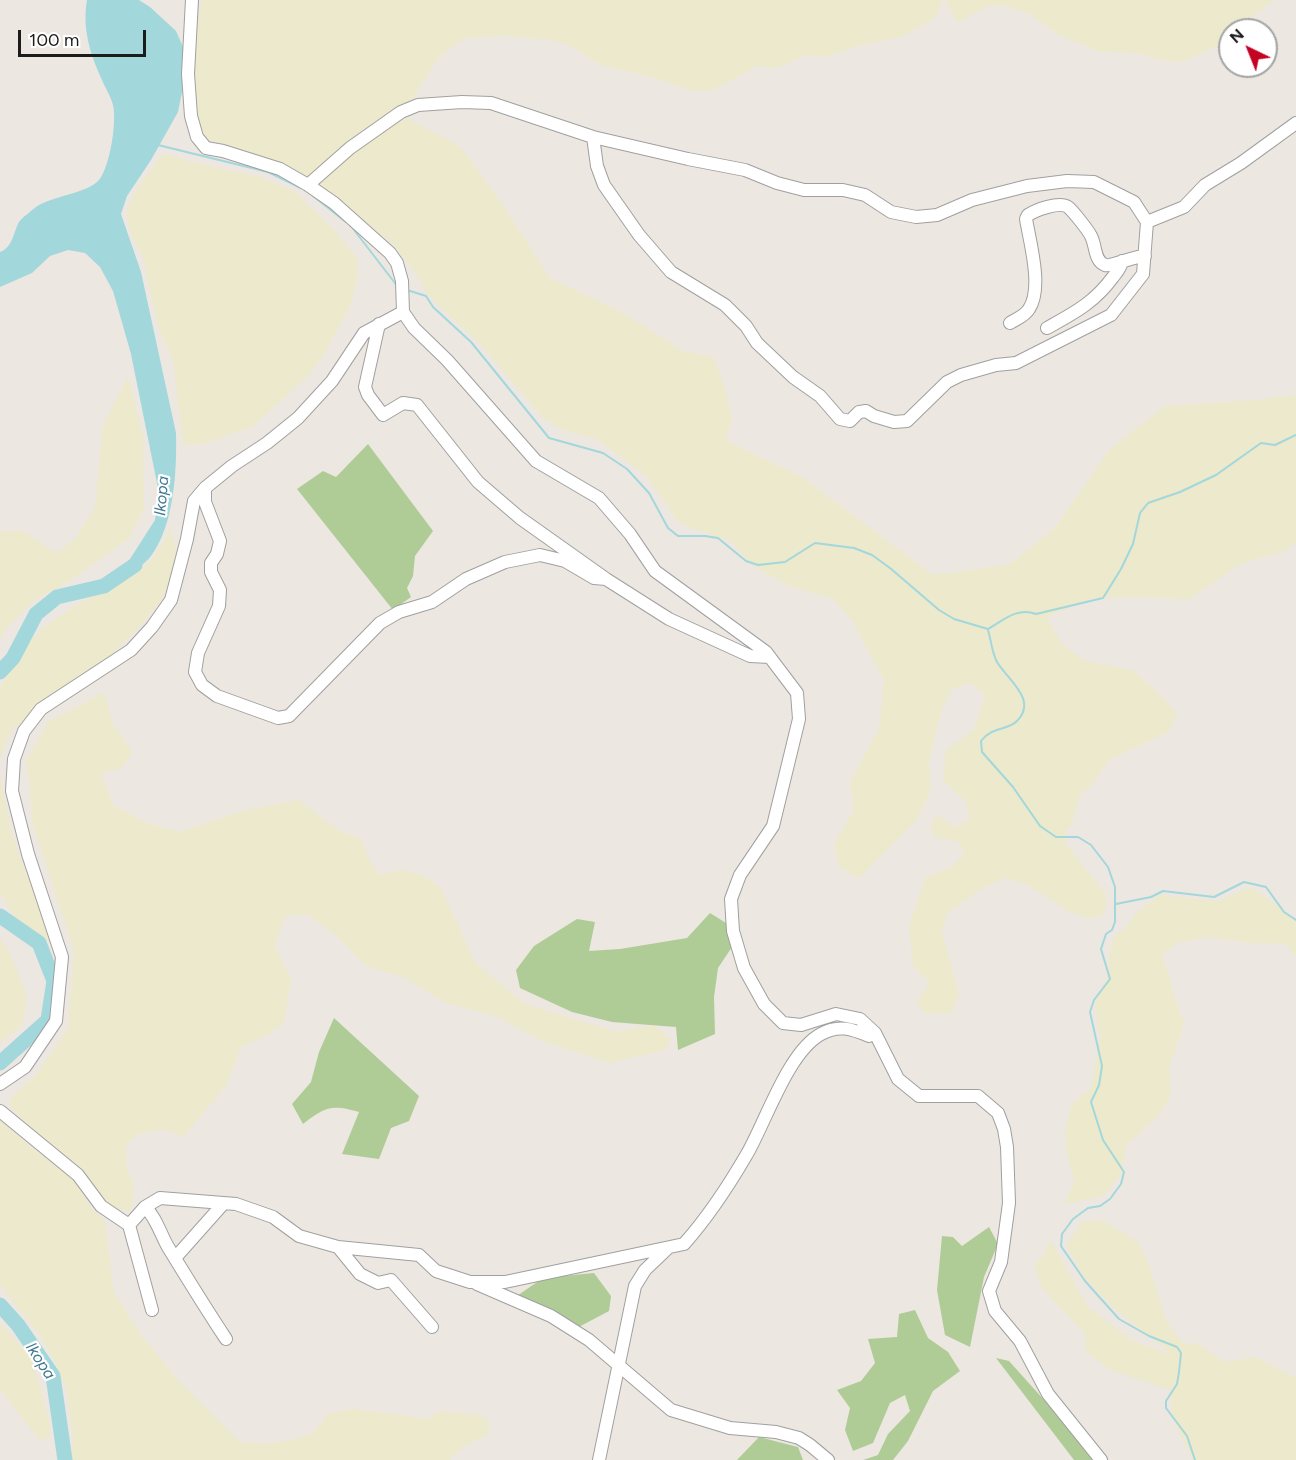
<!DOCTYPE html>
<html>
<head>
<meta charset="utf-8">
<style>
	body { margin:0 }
	#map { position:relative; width:1296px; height:1460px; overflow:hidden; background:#ede7e1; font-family:Figtree,sans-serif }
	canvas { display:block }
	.north { position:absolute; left:1218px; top:18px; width:60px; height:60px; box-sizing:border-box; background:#fff; border:2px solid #a4a4a4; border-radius:50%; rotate:317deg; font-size:16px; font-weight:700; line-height:24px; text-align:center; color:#1c1c1c }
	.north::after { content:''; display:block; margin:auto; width:21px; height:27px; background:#c40323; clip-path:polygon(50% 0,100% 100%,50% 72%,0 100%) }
	.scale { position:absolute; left:18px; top:30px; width:128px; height:27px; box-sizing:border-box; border:3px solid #1c1c1c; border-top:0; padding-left:8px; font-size:18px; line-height:21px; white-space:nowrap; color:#1c1c1c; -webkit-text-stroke:4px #fff; paint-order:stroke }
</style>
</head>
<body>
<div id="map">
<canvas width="1296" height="1460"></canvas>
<div class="north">N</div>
<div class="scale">100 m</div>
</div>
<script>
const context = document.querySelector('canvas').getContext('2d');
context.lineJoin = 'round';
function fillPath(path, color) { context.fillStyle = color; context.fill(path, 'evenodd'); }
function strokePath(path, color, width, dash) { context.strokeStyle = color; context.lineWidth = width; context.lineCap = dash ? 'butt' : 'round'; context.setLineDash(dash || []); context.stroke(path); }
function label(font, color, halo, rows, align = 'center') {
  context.font = font + ' Figtree,sans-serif'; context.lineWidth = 4.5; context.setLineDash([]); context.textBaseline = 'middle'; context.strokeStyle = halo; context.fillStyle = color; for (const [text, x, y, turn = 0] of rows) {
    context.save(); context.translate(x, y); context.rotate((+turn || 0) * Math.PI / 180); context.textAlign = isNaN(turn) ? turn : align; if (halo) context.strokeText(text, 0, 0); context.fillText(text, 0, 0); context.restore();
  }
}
const farmland = new Path2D(`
	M202,0H1274L1252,17L1245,30H1230V40L1183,62L1156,59L1137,53L1100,52L1059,35L1028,13L1001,5L988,6L959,22L954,17L946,0L941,2L937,15L932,20L904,36L862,45L826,57L807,55L776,68L757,66L718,88L705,91L685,89L648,76L603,66L570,46L552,40L505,36L465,38L439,57L411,101L364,129L307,178L258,156L209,140L199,133L192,101L191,63Z
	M406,118L460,146L503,205L550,278L620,311L683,351L714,357L726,391L732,420L725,440L802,477L933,575L1009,565L1055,528L1109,450L1165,406L1256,400L1296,395V543L1285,551L1240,564L1190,599L1137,597L1093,598L1047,617L1062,644L1085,661L1133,670L1156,691L1178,714L1168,732L1109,760L1089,789L1081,791L1075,814L1070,827L1066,830V844L1106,894L1107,907L1101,916L1089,919L1070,912L1028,885L1006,878L984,887L948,913L942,930L959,995L951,1014L925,1013L917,1003L929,982L913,966L909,926L925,878L951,867L964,854L957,841L936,838L931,831L933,819L939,816L955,827L970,819L966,802L943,780L946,750L973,730L985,696L971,683L952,689L941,711L929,762L931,789L917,820L858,879L839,866L834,844L854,810L850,782L879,729L884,680L852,621L833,599L786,585L752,565L732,542L679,523L646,476L597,439L566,431L543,418L478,342L430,297L413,270L391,242L317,185L353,152Z
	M167,154L191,162L260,177L294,191L336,232L356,256L358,262L357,281L350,307L321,359L308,376L252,427L203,444L183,445L173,361L158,326L143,258L129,229L127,215V209L135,192L161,156Z
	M128,377L143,436L144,508L130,538L68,582L36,599L8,627L0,639V533L3,531H23L56,553L75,539L95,507L103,425Z
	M171,527L175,547V567L162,599L136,631L94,670L43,705L12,730L0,758V688L20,651L43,628L76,605L134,576L151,560L162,545Z
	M104,692L112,722L133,753L121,768L101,773L113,805L146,823L179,832L241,811L299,800L340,831L361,839L369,859L379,875L401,870L423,875L441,888L475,962L525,1004L617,1032L652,1025L671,1039L665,1050L610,1063L545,1042L495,1016L446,1003L403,977L366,966L339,938L308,915L285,916L275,945L291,979L284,1023L268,1035L241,1047L226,1086L183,1137L164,1129L140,1133L127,1143L126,1165L134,1186L131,1212L107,1206L88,1177L67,1164L9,1105L12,1096L35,1076L68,1029L74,951L32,822L30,786L26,761L48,722Z
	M0,775L11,831L24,868L54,936L48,941L15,917L0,894Z
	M1250,887L1296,919V957L1285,944L1252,943L1209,937L1180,942L1161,955L1168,971L1174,996L1184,1023L1169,1068L1171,1095L1160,1114L1126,1146L1121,1175L1103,1196L1064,1204L1074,1182L1068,1159L1065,1131L1072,1104L1091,1088L1100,1038L1095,1003L1108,975L1110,949L1117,933L1125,929L1137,912L1160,895L1219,901Z
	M0,937L11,955L27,996L22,1026L0,1043Z
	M0,1119L38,1153L54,1161L79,1186L92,1209L105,1221L114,1293L140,1333L180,1382L240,1442L258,1444L288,1441L313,1433L328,1414L354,1409L421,1418H429L440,1411L479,1415L489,1420V1434L463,1447L449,1460H71L73,1441L68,1395L55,1362L39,1334L0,1285Z
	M1103,1220L1138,1242L1149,1264L1166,1321L1183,1343L1199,1344L1224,1362L1257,1357L1296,1378V1460H1193L1178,1431L1171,1410V1390L1108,1369L1085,1350V1334L1042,1288L1034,1264L1043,1256L1051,1240L1088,1307L1133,1341L1173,1355L1114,1309L1097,1291L1083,1276L1066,1245L1082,1222Z
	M0,1323L32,1359L49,1419L50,1437L39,1440L0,1389Z`);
const forest = new Path2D(`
	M368,444L433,531L415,556L413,576L407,588L411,597L393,610L297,489L323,471L336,477Z
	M710,913L726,923L732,947L718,968L714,997L715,1034L678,1050L676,1027L612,1022L572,1012L520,988L516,970L534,946L577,919L595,922L589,951L620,949L687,938Z
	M334,1018L419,1096L409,1121L391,1128L379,1159L342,1154L359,1112C331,1104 325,1107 303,1124L292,1104L311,1082L319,1052Z
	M989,1227L998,1244L984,1277L970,1347L945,1335L937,1290L942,1236L953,1237L962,1246Z
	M594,1273L611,1296L609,1311L575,1329L514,1298L543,1278Z
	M915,1310L928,1338L948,1352L960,1371L933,1391L908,1441L893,1460H863L878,1455L888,1434L910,1411L905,1395L890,1403L873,1443L853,1451L845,1430L850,1408L837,1390L861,1381L875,1363L868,1339L897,1337L899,1314Z
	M996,1358L1009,1361L1098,1460H1074Z
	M759,1437L798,1447L803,1460H737Z`);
const water = new Path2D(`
	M87,0H139L150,7L176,31L184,49L183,87L178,112L151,160L127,196L121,214L141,272L176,433C177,471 174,525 151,556C144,565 133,571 125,578L117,574L130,559L155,520L159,493L131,354L113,291L100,267L85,253L68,250L50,256L32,273L0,287V252C13,247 13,233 19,222C23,217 31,211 36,207C54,195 86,194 99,180C110,167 117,121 113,105C111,96 105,88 102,80C90,54 82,28 87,0Z`);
const stream = new Path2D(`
	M158,145L268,172L301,188
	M313,196L346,222
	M351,226L398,287
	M407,290L426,296L433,307L471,342L549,438L603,453L627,469L649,493L668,528L678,536H705L718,538L746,561L758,565L785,562L815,543L854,548L872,555L890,568L939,610L954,619L988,629C1004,620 1017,607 1036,614L1103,598L1121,569L1133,544L1140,513L1148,503L1180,492L1216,475L1261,443L1275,445L1296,435
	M988,630C991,640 992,653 997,662C1008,680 1038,700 1017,721C1007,731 992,726 981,741L982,752L1013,787L1040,826L1056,837H1078L1091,845L1108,867L1115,887V922L1112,930L1106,934L1101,949L1110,979L1094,1000L1090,1012L1102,1066L1099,1085L1091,1102L1103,1140L1124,1172L1121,1184L1110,1199L1100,1206L1088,1208L1073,1219L1062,1234L1061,1246L1085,1281L1119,1319L1149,1336L1177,1347L1181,1353L1179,1372L1177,1384L1166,1401V1408L1187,1436L1195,1460
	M1116,904L1151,897L1163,891L1214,897L1244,882L1266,887L1284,912L1296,920`);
const river = new Path2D(`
	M0,672L13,658L36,614L57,597L104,586L135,565
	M0,916L39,943L54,981L48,1020L0,1063
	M0,1305L18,1325L53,1376L65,1460`);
const minor = new Path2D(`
	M192,0L188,74L191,116L197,137L206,148L223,151L280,169L308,185L334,203L390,253L397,263L402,281L403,312L414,328L447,360L536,461L599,498L630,534L655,571L766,652L797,693L799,719L773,826L740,875L731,899L733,931L744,968L764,1004L783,1023L801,1025L836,1014L860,1019L875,1033L898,1079L919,1096H978L998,1113L1004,1129L1007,1147L1009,1203L1001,1262L989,1291L995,1311L1020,1341L1048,1394L1101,1460
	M308,185L350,148L401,112L418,105L462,102L491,103L593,137L688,159L745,170L777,183L804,190H843L865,195L891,212L916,217L937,215L972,200L1027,186L1067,181L1094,182L1134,202L1147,222L1143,274L1111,315L1016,363L996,365L961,375L947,382L907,421L894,422L874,416L866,411L859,412L850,421L840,419L820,396L793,377L757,343L746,326L725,305L671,272L639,235L604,185L597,166L593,137
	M1147,222L1184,207L1205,185L1241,163L1296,123
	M1010,323C1016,319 1025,316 1029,309C1043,288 1030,243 1026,219L1028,215C1036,210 1059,201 1068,207C1073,211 1088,230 1091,236C1096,245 1094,261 1105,265C1111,267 1134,256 1145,256
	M379,324L365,387L368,395L383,415L403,403L417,405L478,482L520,518L606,579L669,619L750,656L770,657
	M1047,328C1074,313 1094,303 1113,277C1117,272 1121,268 1122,261
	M205,488V502L220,541L217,554L211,563V572L220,590L219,606L198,653L195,672L202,685L217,696L278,718L289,716L380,623L399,612L432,602L466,579L505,562L540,555L565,561L594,578L606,579
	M0,1084L25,1067L56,1021L62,957L28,854L12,791L14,759L24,731L41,709L131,650L152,627L171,600L187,539L194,501L205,488L232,466L267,443L298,418L332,381L364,333L403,312
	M0,1111L78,1175L101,1206L129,1225L145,1207L160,1198L236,1204L273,1217L299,1236L338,1247L419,1255L436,1271L470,1282H505L684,1244C708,1217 729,1185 747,1154C766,1121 788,1052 821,1034C839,1024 852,1029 869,1036L875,1033
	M145,1207C156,1217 160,1233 168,1247C187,1278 206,1309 226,1339
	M129,1225L152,1310
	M338,1247L360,1274L378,1283L391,1280L432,1327
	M175,1258L223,1204
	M477,1284L551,1316L589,1340L671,1410L730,1428L776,1432L799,1438L810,1445L828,1460
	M599,1460L635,1286L645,1270L667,1249`);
const waterNames = [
	["Ikopa",162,496,-85],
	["Ikopa",40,1361,57]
];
fillPath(farmland, '#ece9cc');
fillPath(forest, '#afcc96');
fillPath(water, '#a2d7db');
strokePath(stream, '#a2d7db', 2);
strokePath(river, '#a2d7db', 15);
strokePath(minor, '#a0a0a0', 14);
strokePath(minor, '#fff', 12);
label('italic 16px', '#417892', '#fff', waterNames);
</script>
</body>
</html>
